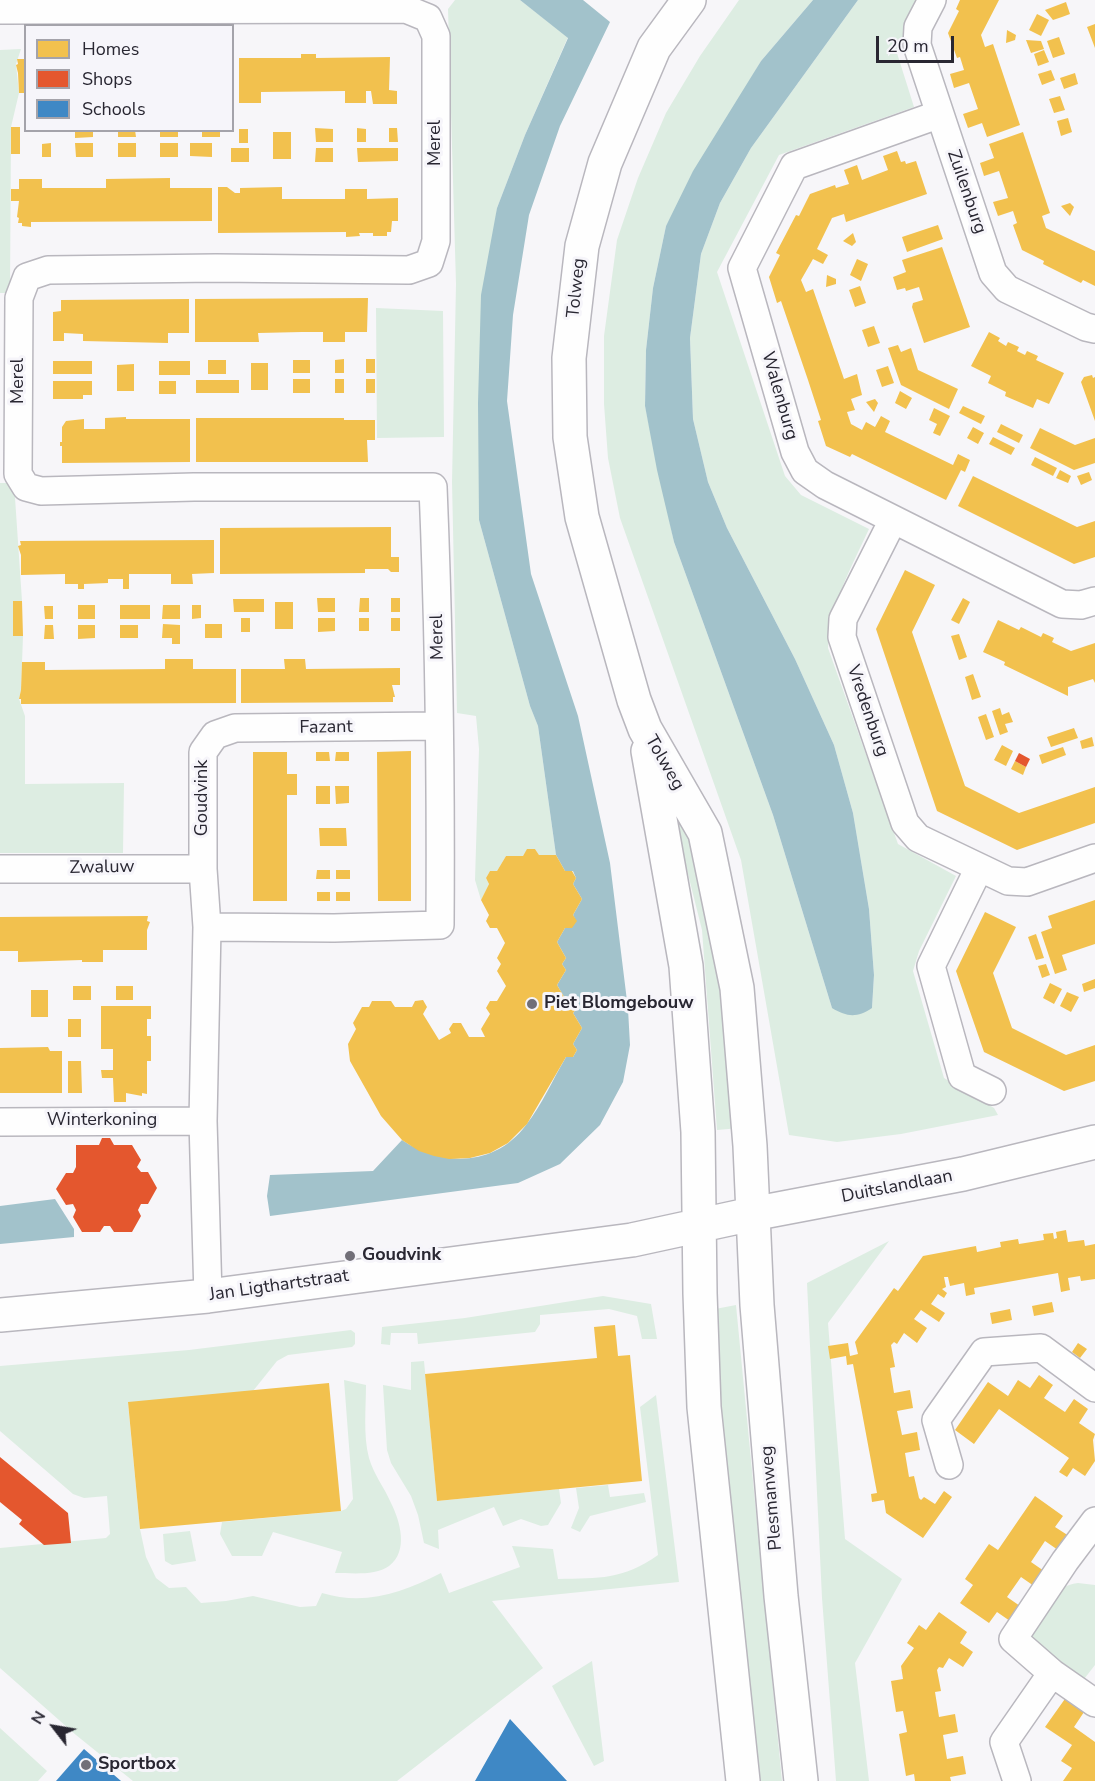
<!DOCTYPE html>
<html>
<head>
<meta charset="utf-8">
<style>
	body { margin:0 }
	#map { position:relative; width:1095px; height:1781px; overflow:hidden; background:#f7f6f9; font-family:"Nunito Sans",sans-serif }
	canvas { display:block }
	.legend { position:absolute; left:24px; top:24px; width:210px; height:108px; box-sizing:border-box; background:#f6f5fa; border:2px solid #a4a3aa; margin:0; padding:8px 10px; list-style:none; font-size:18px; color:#292732 }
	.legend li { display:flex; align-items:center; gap:12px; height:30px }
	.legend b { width:30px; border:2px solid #a4a3aa }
	.north { position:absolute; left:24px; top:1697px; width:60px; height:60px; -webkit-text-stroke:4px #f6f5fa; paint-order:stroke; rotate:301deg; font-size:16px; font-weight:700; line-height:24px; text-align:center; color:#292732 }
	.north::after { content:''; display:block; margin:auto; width:21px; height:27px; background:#292732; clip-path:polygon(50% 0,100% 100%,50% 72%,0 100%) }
	.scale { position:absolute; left:876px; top:36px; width:78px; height:27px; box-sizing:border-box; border:3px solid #292732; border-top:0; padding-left:8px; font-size:18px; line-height:21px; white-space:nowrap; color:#292732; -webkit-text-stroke:4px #f6f5fa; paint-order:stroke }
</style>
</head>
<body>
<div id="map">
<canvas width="1095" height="1781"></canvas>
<ul class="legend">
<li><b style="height:16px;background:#f2c14e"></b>Homes</li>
<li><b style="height:16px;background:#e4572e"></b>Shops</li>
<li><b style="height:16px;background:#3f88c5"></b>Schools</li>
</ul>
<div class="north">N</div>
<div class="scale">20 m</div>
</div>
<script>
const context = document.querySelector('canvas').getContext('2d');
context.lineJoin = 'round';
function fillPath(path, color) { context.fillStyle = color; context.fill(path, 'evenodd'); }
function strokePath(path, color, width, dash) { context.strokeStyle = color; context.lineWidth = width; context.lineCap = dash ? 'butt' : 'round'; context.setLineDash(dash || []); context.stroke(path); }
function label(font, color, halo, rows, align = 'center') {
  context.font = font + ' "Nunito Sans",sans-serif'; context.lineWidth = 6; context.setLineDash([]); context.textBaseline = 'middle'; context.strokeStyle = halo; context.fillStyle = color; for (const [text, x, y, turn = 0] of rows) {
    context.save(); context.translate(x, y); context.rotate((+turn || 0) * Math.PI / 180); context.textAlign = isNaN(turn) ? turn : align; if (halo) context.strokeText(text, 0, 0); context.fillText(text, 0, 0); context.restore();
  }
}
const green = new Path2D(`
	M455,0H520L568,37L525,135L497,208L479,520L530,706L538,726L556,855H539L535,849H528L523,856H506L497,871H490L486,878L489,884L481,900L475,880L479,749L476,716L457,713L452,482L456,284L448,9Z
	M739,0H813L761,61L666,226L653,288L646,350L645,406L674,542L773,815L832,1008H872L874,975L869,909L853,813L834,745L795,659L727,528L708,482L693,419L690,338L701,254L720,203L751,148L858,0H922L897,53L914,107L779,155L717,272L785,476L801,495L869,529C851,568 830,605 828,648L898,844L956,876L919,951L913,971L944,1078L994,1108L998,1115L901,1134L837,1142L789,1135L741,860L620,518L608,458L604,404V336L617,240L638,178L666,113L700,56Z
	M21,49L16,64L19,93L11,127L10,293H0V50Z
	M376,308L443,311L444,437L377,438Z
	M0,483H14L22,601L13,602L23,636L21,690L19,699L25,716V784L124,783L123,853H0Z
	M652,752L697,858L715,908L740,1128L717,1130L702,930L686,866Z
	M889,1241L828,1323L845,1539L902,1579L855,1663L869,1781H836L822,1598L807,1283Z
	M603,1296L651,1304L657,1339H642L637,1316L609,1309L540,1315V1324L535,1332L418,1344L417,1333H391L390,1345L381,1344L382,1327L465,1318Z
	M736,1305L782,1781H757L710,1310Z
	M351,1330L355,1333V1344L352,1347L288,1355L277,1361L253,1391L128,1403L140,1529L146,1557L156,1578L169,1588L186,1587L201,1603L226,1601L253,1596L300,1607L316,1606L322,1593C365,1606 402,1593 441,1573L449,1593L520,1567L512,1546L553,1549L558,1579C600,1578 622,1580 658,1555L640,1407L656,1395L679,1582L492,1601L543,1668L397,1781H133L76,1735L0,1668V1548L106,1538L110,1534L107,1496L84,1498L73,1494L0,1431V1366L189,1350Z
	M424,1361L437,1501L559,1489L561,1503L548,1525L541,1526L521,1519L503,1526L494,1507L438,1530L439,1549L424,1543L418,1515L411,1496L391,1463L387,1450L383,1385L411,1390V1362Z
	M344,1380L366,1385C366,1408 363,1435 369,1458C374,1475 384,1487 391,1503C400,1521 409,1551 389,1566C376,1576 351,1573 335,1573L342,1552L273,1532L262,1556H232L220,1534L222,1522L341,1511L346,1509L353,1499Z
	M608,1485L610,1497L644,1493L646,1502L590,1516L580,1532L571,1528L579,1508L576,1488Z
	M190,1531L196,1561L172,1565L165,1561L163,1534Z
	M1078,1583L1095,1585V1665L1081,1683L1026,1633C1039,1614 1053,1585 1078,1583Z
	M592,1661L604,1761L594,1766L552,1686Z
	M0,1728L47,1771L38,1781H0Z`);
const water = new Path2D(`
	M520,0H583L610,22L560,126L529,215L513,315L507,401L531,574L578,716L610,863L628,1009L630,1045L623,1082L600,1125L560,1164L518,1183L270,1216L267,1196L270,1175L373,1171L402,1140C442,1167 495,1167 526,1125C542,1105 553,1079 566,1057H573L577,1050L573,1044L582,1028L573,1013L578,1007L573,1000H566L557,985L566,970L562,964L566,958L557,942L565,928L576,921L573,915L582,899L573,884L576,878L573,871H565L556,855L538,726L530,706L479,520L478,403L481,295L497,208L525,135L568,38Z
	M813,0H858L751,148L720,203L701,254L690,338L693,419L708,482L727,528L795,659L834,745L853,813L869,909L874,975L872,1008C857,1018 847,1017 832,1008L773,815L674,542L657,470L645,406L646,350L653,288L666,226L693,171L761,61Z
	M55,1199L74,1229V1237L0,1244V1206Z`);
const homes = new Path2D(`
	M960,0H999L981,35L985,47L993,44L1020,125L987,137L982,123L968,128L963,114L978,109L969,83L954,88L950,74L964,70L960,57L957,58L948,33L959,11L956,9Z
	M1066,2L1070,14L1062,17L1053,20L1045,10Z
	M1037,14L1049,20L1041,36L1029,30Z
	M1095,24V48L1087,27Z
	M1007,30L1016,35L1015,40L1006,43Z
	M1059,37L1065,54L1053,58L1047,41Z
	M1026,40L1041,41L1044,49L1031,53Z
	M1044,50L1049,62L1038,66L1034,54Z
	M301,54H316V58L390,57L389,90L397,91V104H373L371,91H366V103H345V91L261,92V103H239V58H301Z
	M17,59H26V93H19L18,73L16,65L18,64Z
	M1051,70L1055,80L1042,85L1038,74Z
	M1075,73L1078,84L1064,89L1060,78Z
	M1060,96L1065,110L1054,113L1049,99Z
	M1068,118L1072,132L1061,136L1057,121Z
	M11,127H20V154H11Z
	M315,128L333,129V142H316Z
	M357,128L366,129V142H357Z
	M389,128H397L398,142H389Z
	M239,129H248V143H239Z
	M75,130H93V137L75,138Z
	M118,130H135L136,137H118Z
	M160,130H178V137H160Z
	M202,130H220V137H202Z
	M273,132H291V159H273Z
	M1023,132L1050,213L1042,216L1046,228L1095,251V286L1083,280L1081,283L1043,264L1044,261L1022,250L1013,225L1017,223L1013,211L998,216L993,202L1008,198L999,171L984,176L980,163L994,158L989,144Z
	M51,143V157H42V144Z
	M75,143H93V157H76Z
	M118,143H136V157H118Z
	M160,143H178V157H160Z
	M190,143H212V157L190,156Z
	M231,148H249V162H231Z
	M316,148H333V162H315Z
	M357,148H398V161L358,162Z
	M897,151L901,162L905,161L906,164L916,161L927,194L846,222L844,214L832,218L817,249L828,255L823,264L813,259L801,280L806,292L813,289L844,379L857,374L862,395L851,399L855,410L847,412L851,424L862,430L866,422L875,427L881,416L890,421L885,432L953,465L958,454L970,460L965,472L961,470L946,500L852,454L850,457L826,446L818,421L821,420L808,380L781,301L777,303L769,277L780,255L776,253L796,215L799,216L810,194L835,185L836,188L849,184L844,170L857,165L862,180L888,170L883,156Z
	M170,178V188H212V221L31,222V227L22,226V223H18L19,218L17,217L19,201H11V189H19V179H42V188H106V179Z
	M218,187H227L235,193H240V188L282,187V199H345V189H367V199L398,198V221H392L391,232H387V236H373V233H359L360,236L346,237V232L218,233Z
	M1070,203L1074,207L1070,216L1061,206Z
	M938,225L943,239L907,252L902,237Z
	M853,233L856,242L852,246L843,241Z
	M942,247L970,327L924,343L912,307L913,303L923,300L919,287L906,291L905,288L897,290L893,277L906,272L902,260Z
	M857,259L868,264L861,281L850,275Z
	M827,275L836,279V284L826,287Z
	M860,286L866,303L855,307L849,290Z
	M368,298L367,332H345V342H323V332H302L258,333L259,342H195V299Z
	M189,299V333H168V343L83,341V334L64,333V341H53V312L61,311V300Z
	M874,326L880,343L868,347L862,330Z
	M989,332L1000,338L998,341L1006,346L1008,342L1019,347L1017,351L1025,355L1027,351L1038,356L1036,360L1064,373L1049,404L1037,399L1033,408L1005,396L1006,392L988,383L991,376L971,366Z
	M898,345L901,352L911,348L918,370L958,389L949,409L901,385L888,348Z
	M344,359V373H335V360Z
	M366,359H375V373H366Z
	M208,360H226V374H208Z
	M293,360H310V373H293Z
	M53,361H92V374H53Z
	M159,361H190V375H159Z
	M251,363H268V390H251Z
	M134,364V391H117V365Z
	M888,366L894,383L882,387L876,370Z
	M1092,375L1093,378L1095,377V421L1081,382L1084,377Z
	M293,379H310V393H293Z
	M335,379H344V393H335Z
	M366,379H375V393H366Z
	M196,380H239V393H196Z
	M53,381H92V395H83V399H53Z
	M159,381H176V394H159Z
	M900,391L912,398L906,409L895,403Z
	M875,399L878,403L874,412L866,402Z
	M963,406L985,416L981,424L959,413Z
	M934,408L950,416L940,436L933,433L937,424L929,420Z
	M126,417V419H190V462L62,463V446H60V442H62V427L66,421L84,419V429H105V418Z
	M196,418H344V420H375V440H367L368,462H196Z
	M1001,424L1023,435L1019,443L997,432Z
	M973,427L984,433L978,444L967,438Z
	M1040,428L1075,445L1095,438V463L1074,470L1030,448Z
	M993,437L1015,448L1011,455L989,444Z
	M1035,457L1057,468L1053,476L1031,465Z
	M1060,470L1071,476L1068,483L1056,478Z
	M1089,472L1092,480L1081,485L1077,476Z
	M973,476L1077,527L1095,521V557L1074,564L958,506Z
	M391,527V557H399V572H391L388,569H365V573L220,574V528Z
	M214,540V573L192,574L193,584H171V574H129V589H123V579H108V583L84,584V589H78V584H65V574L21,575V555L18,546L21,545L20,541Z
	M905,570L935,585L912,632L965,786L1019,813L1095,787V823L1017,850L937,811L876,629Z
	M317,598H335V612H318Z
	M360,598H369V612H359Z
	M391,598H400V612H391Z
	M963,598L970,602L959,624L951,620Z
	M233,599H264V612H234Z
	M13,601H22L23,636H13Z
	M275,602H293V629H275Z
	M78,605H95V619H78Z
	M120,605H150V619H120Z
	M163,605H180V619H162Z
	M192,605H201V618L192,619Z
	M44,606H53V619H45Z
	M241,618H250V632H241Z
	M318,618H335V631L318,632Z
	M359,618H369V631H359Z
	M391,618H400V631H391Z
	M998,620L1019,630L1021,627L1041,637L1043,633L1054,638L1052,642L1071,651L1095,643V683L1093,679L1068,687V696L1004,665L1005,662L983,652Z
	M163,624L180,625V644H172V638H162Z
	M205,624H222V638H205Z
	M45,625H53L54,639H44Z
	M78,625H95V638L78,639Z
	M120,625H138V638H120Z
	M959,634L967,657L959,660L951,636Z
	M165,659H193V669H236V703L21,704V699H19L21,690L22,662H45V670L165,669Z
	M284,659H305L306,669L400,668V685H392L395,697H393V702L241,703V669H285Z
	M973,674L981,697L972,700L965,677Z
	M1000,708L1002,715L1009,712L1013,722L1005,724L1008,732L1000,735L992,711Z
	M986,714L994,737L986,740L978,717Z
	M1074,728L1078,738L1051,747L1047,737Z
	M1092,737L1094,746L1082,749L1080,741Z
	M1002,745L1013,751L1006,766L994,760Z
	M1063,747L1066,755L1042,764L1039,755Z
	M411,751V901H378L377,752Z
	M253,752H287V774H297V795H287V901H253Z
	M316,752H329L330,761H316Z
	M336,752H349V761H335Z
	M1015,761L1026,767L1023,775L1011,769Z
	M316,786H330V804H316Z
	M335,786H349V803L336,804Z
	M319,828H346L347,846H320Z
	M527,849H535L539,855H556L565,871H572L576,878L573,884L582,899L573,915L577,921L572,928H565L557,942L566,958L562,964L566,970L557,985L566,1000H573L578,1007L573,1013L582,1028L573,1044L577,1050L573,1057H566L527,1124L508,1143L490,1153L470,1158L449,1159L434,1156L419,1151L402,1140L381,1116L350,1061L348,1044L356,1029L353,1023L362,1007H369L372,1001H391L395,1007H412L415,1001L423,1000L427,1007L423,1014L439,1040L451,1033L449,1029L453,1023H461L469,1037H485L481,1029L490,1014L486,1008L490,1001H497L506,986L497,971L501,964L497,958L505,943L497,928H490L486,921L489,915L481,900L489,884L486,878L490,871H497L506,856H523Z
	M317,870H330V879H316Z
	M336,870H350V879H336Z
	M317,892H330V901H317Z
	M336,892H350V901H336Z
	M1095,900V944L1062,955L1067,970L1055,974L1041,932L1052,928L1048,916Z
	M985,912L1016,927L993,973L1012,1028L1066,1055L1095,1045V1081L1064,1091L984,1052L956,971Z
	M148,916L147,921L150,922L147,930V950H103V962H82V960L18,962V951H0V917Z
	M1036,934L1044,958L1036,960L1028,937Z
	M1046,964L1050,975L1042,978L1038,966Z
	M1095,979V988L1084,992L1082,984Z
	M1050,983L1062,989L1054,1004L1043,998Z
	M73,986H91V1000H73Z
	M116,986H133V1000H116Z
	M31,990H48V1017H31Z
	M1067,992L1079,997L1071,1012L1060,1006Z
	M101,1006H151V1019H147V1036H151V1061H147V1094L142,1093V1096L126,1093V1102H114L113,1078H102L101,1070H113V1049H101Z
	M68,1019H81V1037H68Z
	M48,1047L50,1051H62V1093H0V1048Z
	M68,1061H81L82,1093H68Z
	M1066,1230L1068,1242L1084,1240L1085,1246L1095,1244V1279L1081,1281L1080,1276L1068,1278L1070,1290L1061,1292L1058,1273L974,1288L975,1294L966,1296L964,1283L950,1286L948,1277H944L946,1287L942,1289L947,1293L944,1298L938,1294L931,1304L945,1313L939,1322L921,1310L914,1319L927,1328L917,1343L904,1333L897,1344L894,1342L891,1345L895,1367L890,1368L894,1393L910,1390L913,1408L897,1411L902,1435L917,1432L920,1450L905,1453L909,1477L914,1476L919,1498L921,1500L924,1497L935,1504L944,1491L952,1497L923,1538L886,1513L884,1500L872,1502L871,1494L877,1493L853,1364L847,1365L846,1356L830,1359L828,1346L848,1343L850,1356L858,1354L855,1342L894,1288L898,1291L923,1256L976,1246L977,1252L1001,1247L1000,1242L1018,1239L1019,1244L1044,1240L1043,1234L1053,1233L1054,1239L1057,1238L1056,1232Z
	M1052,1302L1054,1312L1034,1316L1032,1306Z
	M1010,1309L1012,1320L992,1324L990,1313Z
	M615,1325L618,1356L630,1355L642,1481L437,1501L425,1374L597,1358L594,1327Z
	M1078,1343L1087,1349L1080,1358L1072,1352Z
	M1039,1375L1053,1385L1044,1398L1065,1412L1074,1399L1088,1409L1079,1423L1095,1434L1093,1440L1095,1461L1085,1476L1073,1468L1067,1477L1059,1472L1069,1458L999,1409L974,1444L955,1430L988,1382L1008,1396L1018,1380L1030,1388Z
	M329,1383L341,1511L140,1529L128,1402Z
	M1035,1496L1063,1516L1055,1527L1069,1536L1058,1550L1045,1541L1031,1562L1044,1571L1034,1586L1021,1577L1007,1597L1020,1606L1010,1621L997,1612L989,1623L960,1603L973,1585L965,1579L989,1544L998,1550Z
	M939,1612L967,1632L960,1643L973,1652L963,1667L949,1658L943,1668L939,1667L937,1670L941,1691L935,1692L939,1717L955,1714L958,1732L943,1735L947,1759L963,1756L966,1774L950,1777L951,1781H915L914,1774L906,1776L899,1734L907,1732L903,1711L896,1712L891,1681L903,1679L901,1666L914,1648L907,1643L919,1625L926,1630Z
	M1067,1696L1086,1709L1074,1727L1095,1742V1781H1063L1072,1768L1061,1761L1072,1745L1045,1727Z`);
const shops = new Path2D(`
	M1019,753L1030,759L1026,767L1015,761Z
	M102,1138H110L114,1145H132L141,1160L137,1167L141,1172H148L157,1188L148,1204H141L138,1210L141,1216L132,1232H114L110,1226H104L100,1232H82L73,1217L76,1210L73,1204L66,1205L56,1189L66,1173H73L76,1167V1145H99Z
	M0,1457L68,1513L71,1543L44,1545L19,1524L22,1520L0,1502Z`);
const schools = new Path2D(`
	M510,1719L567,1781H475Z
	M84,1749L121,1781H56Z`);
const street = new Path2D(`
	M932,0L918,27L917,45L993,273L1007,289L1086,327L1095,329
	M0,10L406,9L428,18L436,36V241L429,263L409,270L216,268L48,270L27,277L19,298L18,474L26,487L41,491L194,487H433C439,633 441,779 440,925L334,928L207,927
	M940,114L794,166L742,268L795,452L805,471L825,485L1062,604L1081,605L1095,601
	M893,520L843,619L842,637L905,823L918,838L1008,881L1027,882L1095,858
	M979,868L931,966L962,1076L992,1091
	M0,869H203
	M0,1122L203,1121
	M208,1296L203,1121L207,927L203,869V752L215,735L235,728L439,726
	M949,1465L936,1420L984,1352L1041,1348L1095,1388
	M1052,1673L1095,1703
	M1017,1781L1004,1742L1052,1673L1013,1639L1065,1561L1095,1521`);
const secondary = new Path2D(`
	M689,0L654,48L605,163L582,246L569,358L570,437L582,517L634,700L645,729L705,833L737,988L750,1146L757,1305L781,1596L801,1781
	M648,751L686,966L698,1132L700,1293L704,1407L743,1781
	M0,1315L208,1296L632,1240L752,1214L963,1174L1095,1142`);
const markers = [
	[532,1004,6,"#716f78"],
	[350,1256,6,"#716f78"],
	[86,1765,6,"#716f78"]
];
const streetNames = [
	["Merel",436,143,-90],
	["Zuilenburg",966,192,71],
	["Tolweg",577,288,-84],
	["Merel",19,381,-90],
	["Walenburg",779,396,74],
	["Merel",438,637,-91],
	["Vredenburg",867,711,71],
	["Fazant",326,728,-1],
	["Tolweg",664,763,60],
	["Goudvink",203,798,-90],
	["Zwaluw",102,868,-1],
	["Winterkoning",102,1121],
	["Duitslandlaan",897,1187,-11],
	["Jan Ligthartstraat",279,1286,-8],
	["Plesmanweg",772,1498,-95]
];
const poiNames = [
	["Piet Blomgebouw",544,1004],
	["Goudvink",362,1256],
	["Sportbox",98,1765]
];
fillPath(green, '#ddede2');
fillPath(water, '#a2c2cb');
fillPath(homes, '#f2c14e');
fillPath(shops, '#e4572e');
fillPath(schools, '#3f88c5');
strokePath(street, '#b9b7be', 30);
strokePath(secondary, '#b9b7be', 36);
strokePath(street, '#fefefe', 27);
strokePath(secondary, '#fefefe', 33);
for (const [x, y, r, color] of markers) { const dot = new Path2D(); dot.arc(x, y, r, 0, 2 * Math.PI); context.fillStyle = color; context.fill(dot); strokePath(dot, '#f6f5fa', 2); }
label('18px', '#292732', '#f6f5fa', streetNames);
label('bold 18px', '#292732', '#f6f5fa', poiNames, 'left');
</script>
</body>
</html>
